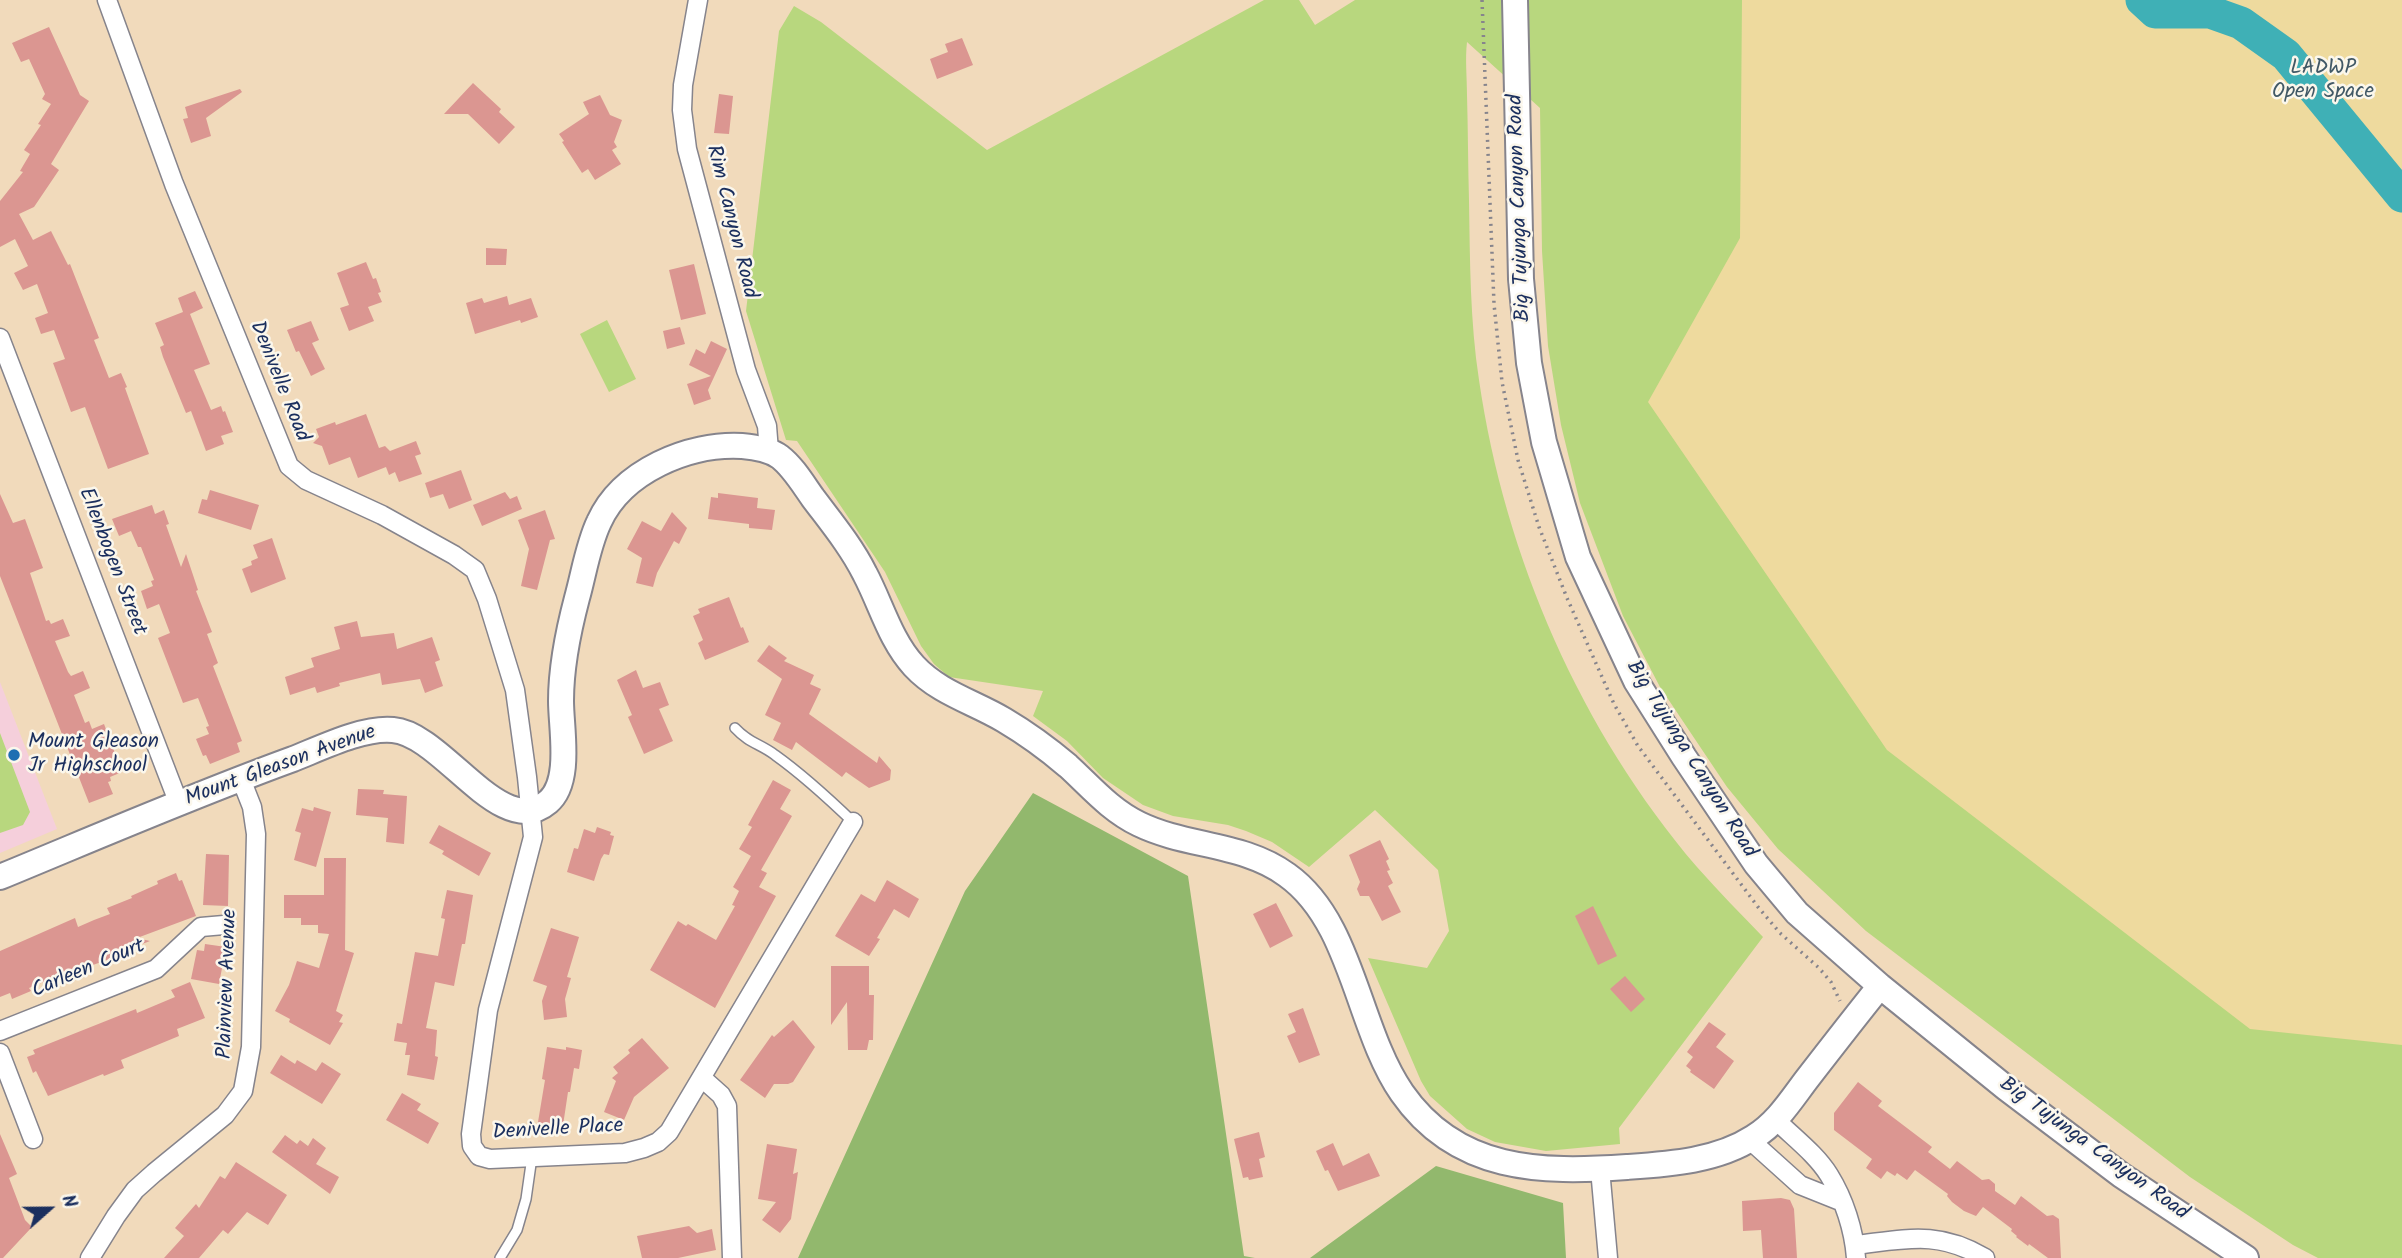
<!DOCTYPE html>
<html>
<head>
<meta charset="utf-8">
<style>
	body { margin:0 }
	#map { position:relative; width:2402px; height:1258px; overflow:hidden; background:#f1dabb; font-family:Kalam,sans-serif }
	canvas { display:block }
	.north { position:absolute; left:14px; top:1174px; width:70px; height:70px; -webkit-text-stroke:5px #fbf7ec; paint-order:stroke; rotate:69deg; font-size:19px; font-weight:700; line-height:28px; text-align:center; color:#1b2f5e }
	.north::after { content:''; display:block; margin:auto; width:24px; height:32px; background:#1b2f5e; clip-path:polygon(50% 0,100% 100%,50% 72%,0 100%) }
</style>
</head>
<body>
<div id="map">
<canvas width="2402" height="1258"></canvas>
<div class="north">N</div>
</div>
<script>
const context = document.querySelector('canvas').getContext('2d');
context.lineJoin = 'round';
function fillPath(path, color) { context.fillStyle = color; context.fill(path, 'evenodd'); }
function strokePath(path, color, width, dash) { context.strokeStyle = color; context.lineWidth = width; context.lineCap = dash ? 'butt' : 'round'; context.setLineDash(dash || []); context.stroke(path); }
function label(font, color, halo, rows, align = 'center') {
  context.font = font + ' Kalam,sans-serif'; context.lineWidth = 5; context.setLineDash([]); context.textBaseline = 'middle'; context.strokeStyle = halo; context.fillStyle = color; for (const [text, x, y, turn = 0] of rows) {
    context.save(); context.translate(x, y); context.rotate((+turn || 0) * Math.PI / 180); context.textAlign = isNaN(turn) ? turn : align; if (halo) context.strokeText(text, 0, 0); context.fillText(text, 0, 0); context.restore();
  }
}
const built = new Path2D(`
	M0,682L57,829L0,853Z`);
const green = new Path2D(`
	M1264,0H1299L1315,25L1355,0H2402V1258H2318L2293,1245L2190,1177L1866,931L1778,849L1727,787L1660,687L1623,616L1580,503L1561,425L1548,346L1542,251L1540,108L1467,42C1465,58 1467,78 1467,95C1468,130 1468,165 1469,201C1470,261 1470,321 1479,380C1505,558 1581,731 1697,867C1718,891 1741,914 1763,937L1619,1128L1620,1144L1546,1151L1495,1142L1467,1129L1430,1096L1421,1081L1368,958L1427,968L1449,931L1438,870L1375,810L1309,867L1272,842L1246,831L1228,825L1173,816L1143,805L1103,778L1067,741L1033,716L1043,691L949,677L934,664L921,646L885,572L797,441L786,440L746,311L779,31L794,6L821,22L987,150Z
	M607,320L636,379L609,392L580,334Z
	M0,733L30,812L23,825L0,833Z`);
const forest = new Path2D(`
	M1033,793L1188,876L1244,1256L1255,1258H798L965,891Z
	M1436,1166L1563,1203L1566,1258H1310Z`);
const sand = new Path2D(`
	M1742,0H2402V1045L2250,1029L1887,750L1648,402L1740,238Z`);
const river = new Path2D(`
	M2142,0L2155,12H2210L2241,23L2286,55L2402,196`);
const building = new Path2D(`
	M49,27L80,95L89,101L51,164L59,170L34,207L19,214L33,240L51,231L68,265L70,264L99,338L94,340L109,378L121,373L127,387L125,388L149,454L108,469L85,407L71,412L53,363L65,359L54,330L41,334L35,318L48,313L37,284L23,290L14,273L28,266L15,239L0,247V201L23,172L20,171L30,154L24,150L41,125L38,124L51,104L42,99L45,94L29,59L21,62L12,43Z
	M962,38L973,65L937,79L930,59L948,52L945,44Z
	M473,83L501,109L499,112L515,127L499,144L468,114H444Z
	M240,89L242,92L206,118L211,136L191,143L183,119L188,118L185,107Z
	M719,94L733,96L729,134L714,133Z
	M600,95L610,115L622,120L614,142L617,147L612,150L621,164L595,180L588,169L582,173L562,142L564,141L559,134L589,114L583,102Z
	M486,248L507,249L506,265H486Z
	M366,262L373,279L376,278L381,292L378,293L382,302L368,307L374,321L349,331L340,308L349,305L337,273Z
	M694,264L706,314L681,320L669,270Z
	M195,291L203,308L190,314L210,364L194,370L211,410L221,406L223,412L225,411L233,432L221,436L224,444L206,451L191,411L186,413L163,357L160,347L164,345L155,323L183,312L178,298Z
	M507,296L509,305L531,298L538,317L521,323L520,320L475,334L466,303L482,298L484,303Z
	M311,321L319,340L312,343L325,369L311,376L299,351L296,352L287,330Z
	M680,327L685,344L667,349L663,331Z
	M711,341L727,349L708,390L711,399L694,405L687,384L711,376L689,365L696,349L705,354Z
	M366,414L379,448L385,446L390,451L416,441L421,454L415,456L422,474L399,482L395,472L389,475L386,467L358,478L350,457L329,465L322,446L313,443L319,437L316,429L335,422L336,425Z
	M461,470L472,500L449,509L443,494L430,498L425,483Z
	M210,490L259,505L251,530L198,513L202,499L207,500Z
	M505,492L510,499L517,496L522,509L482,526L473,505Z
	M718,493L758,498L757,508L775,510L772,530L749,528V524L708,519L711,497L718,498Z
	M0,494L13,523L25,519L43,568L30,573L46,621L49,620L51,624L63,619L70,636L55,641L68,672L71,676L83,671L90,688L74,695L85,723L89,721L92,729L104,724L122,772L110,777L111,781L108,782L113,794L89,803L0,576Z
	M152,505L155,514L164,510L169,524L166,525L181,567L186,554L198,590L196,591L212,632L207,634L218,663L213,666L242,741L237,743L240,752L210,764L206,755L203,756L196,739L209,734L206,727L209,726L198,698L183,703L158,638L170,633L159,604L147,609L141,591L153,586L151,581L154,580L141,547H138L131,531L119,536L112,519Z
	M545,510L555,539L550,540L537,590L521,586L529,549L518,520Z
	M672,512L687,528L679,544L674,541L657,573L653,587L636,583L642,558L627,549L642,521L661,531Z
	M272,538L286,579L251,593L242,569L252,565L251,561L258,558L253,545Z
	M729,597L741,628L743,627L749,642L705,660L698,643L703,640L693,616L700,613L698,609Z
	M357,621L361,637L394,633L397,649L432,637L440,660L435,662L443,686L425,693L420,679L382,685L380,673L339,683L340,686L317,693L315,687L290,695L285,677L314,667L311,658L340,649L334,627Z
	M769,645L787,658L784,661L814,675L810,684L821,689L809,714L877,763L879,756L891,770L890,780L869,788L846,772L842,777L796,742L792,750L773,740L781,723L765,715L782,679L757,661Z
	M636,670L643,688L660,682L669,705L659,709L673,741L644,754L628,717L632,715L617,680Z
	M773,780L791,790L780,809L792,816L761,870L767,873L759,887L776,896L715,1008L650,970L678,921L686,926L688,924L716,940L735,906L732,905L739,891L733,887L751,856L739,849L752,827L748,825Z
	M358,789L384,790L383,794L407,796L404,844L386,842L388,818L356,815Z
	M314,807L331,812L316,867L294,860L301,833L295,831L302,808L313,811Z
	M439,825L491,853L479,876L442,854L444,851L429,843Z
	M597,827L611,832L610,835L614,836L609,855L604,854L601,859L594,881L567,872L574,848L578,849L584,829L595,833Z
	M1380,840L1389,859L1386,861L1390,870L1387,871L1393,883L1388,886L1401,912L1382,921L1369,896H1360L1357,889L1360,882L1349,855Z
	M206,854L229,855L228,906L203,905Z
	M324,858H346L345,950L354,953L336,1011L343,1015L339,1022L343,1023L330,1045L289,1022L290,1019L275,1011L289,985L297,961L319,968L329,934L318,933V925H301V918H284V895H324Z
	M176,873L179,881L182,880L196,916L137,938L150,941L114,955L115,957L68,974L67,972L29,988L31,991L12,999L10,993L0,997V951L75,918L78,927L94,920L110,914L107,908L132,898L131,896L158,884L157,881Z
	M887,880L919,899L909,918L894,909L877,938L880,939L869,956L835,936L861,894L875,902Z
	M447,890L473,895L465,944H462L454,986L435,982L426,1028L437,1030L435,1056L438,1057L434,1080L407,1075L410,1055H405L407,1043L394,1041L397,1023L402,1024L415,952L438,956L445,919L441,918Z
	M1276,903L1293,936L1270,948L1253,914Z
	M1593,906L1617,956L1598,965L1575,916Z
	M551,928L579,937L567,977L571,978L565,999L567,1017L544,1020L542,1001L547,986L533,981Z
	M205,944L226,947L219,984L191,979L197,950L204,951Z
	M831,966H869V995H874L873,1040H869L867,1050H848L847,1002L831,1025Z
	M1625,976L1645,999L1631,1012L1610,989Z
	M190,982L205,1018L177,1029L179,1036L121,1060L124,1068L104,1076L103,1074L48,1096L36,1071L33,1073L27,1057L35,1054L33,1050L136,1009L137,1013L175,997L171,990Z
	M1303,1008L1320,1055L1299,1063L1287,1036L1296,1032L1288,1014Z
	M793,1020L815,1047L793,1082L788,1084H774L765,1098L740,1080L772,1035L774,1037Z
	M1709,1022L1726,1034L1716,1047L1734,1061L1714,1089L1690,1072L1691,1070L1686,1066L1693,1057L1687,1052Z
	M642,1038L669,1068L634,1097L624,1120L604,1112L616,1081L612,1078L618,1073L613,1067L630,1053L628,1050Z
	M547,1047L566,1050V1047L582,1050L579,1069L574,1068L570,1092H568L562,1132L537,1128L545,1080L542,1079Z
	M281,1055L295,1064L297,1060L316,1071L322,1062L341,1074L322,1104L270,1073Z
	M1858,1082L1882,1101L1878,1106L1932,1147L1928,1152L1950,1169L1957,1161L1982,1180L1989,1179L1995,1184V1191L2015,1205L2021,1196L2047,1216L2053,1215L2059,1219L2061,1258H2048L2029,1244L2028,1246L2016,1237L2017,1236L2011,1231L2012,1229L1983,1207L1976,1216L1964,1211L1952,1202L1947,1196L1948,1194L1915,1170L1907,1180L1897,1173L1895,1176L1887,1171L1881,1179L1866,1168L1872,1159L1834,1130V1113Z
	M402,1093L421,1104L417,1110L439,1123L428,1144L386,1120Z
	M1259,1132L1265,1157L1259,1159L1263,1177L1249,1180L1248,1177L1243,1178L1234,1139Z
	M0,1134L17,1174L9,1178L25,1220L32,1227L3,1258H0Z
	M285,1135L297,1144L300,1140L308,1146L313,1138L326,1148L316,1164L339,1177L330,1194L272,1152Z
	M1333,1143L1343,1166L1369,1153L1380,1176L1338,1191L1328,1170L1325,1171L1316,1151Z
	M767,1144L797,1149L793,1174L798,1172L791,1219L780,1233L762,1220L776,1202L758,1199Z
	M236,1162L287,1195L268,1225L247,1212L228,1234L223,1230L199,1258H164L184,1236L175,1228L196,1204L199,1208L220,1176L225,1179Z
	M1781,1198L1790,1200L1794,1209L1797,1258H1763L1761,1230L1743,1231L1742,1201Z
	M689,1226L697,1233L712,1229L716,1250L678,1258H642L637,1236Z`);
const path = new Path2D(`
	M1482,0L1494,304L1502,382L1518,460L1539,527L1567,598L1614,704L1638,746L1758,907L1780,933L1819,968L1831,982L1840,1001`);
const lane = new Path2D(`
	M735,728C750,744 759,743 775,755C803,775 828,798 853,822
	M500,1258L517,1230L526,1199L532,1157`);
const street = new Path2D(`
	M107,0L174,184L289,466L306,480L382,515L454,555L475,570L487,599L515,690L527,777L533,837L488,1010L471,1134L472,1146L479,1156L490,1159L625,1153L644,1148L658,1142L669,1132L853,822
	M698,0L683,85L682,110L687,149L746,370L767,426L769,451
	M0,338L179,804
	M0,1031L156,969L201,927L224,925
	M0,1053L33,1139
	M702,1078L721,1095L727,1106L732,1258
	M1776,1120C1793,1137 1816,1154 1829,1175C1844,1199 1854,1230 1856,1258
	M1750,1140L1800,1185L1840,1201
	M1600,1169L1608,1258
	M1855,1245C1907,1239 1938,1230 1985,1258
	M90,1258L116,1216L135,1190L154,1173L225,1115L243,1091L251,1047L256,834L252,807L241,779`);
const secondary = new Path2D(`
	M1515,0L1521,279L1529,363L1544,442L1578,557L1636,681L1684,757L1756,864L1797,913L1880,986L2006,1088L2121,1175L2246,1258
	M0,877C97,837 194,795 293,759C321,748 363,727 393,730C443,734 501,842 548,802C572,782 561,729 561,701C561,665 568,632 577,598C584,573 588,545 599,522C622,471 689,443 742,446C755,447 769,449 780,457C793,467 803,484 813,498C831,522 851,546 865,574C881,604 890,640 914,666C939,693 974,702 1004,720C1026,733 1048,749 1068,766C1091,787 1110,810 1139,824C1186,847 1244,843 1287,875C1353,922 1357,1028 1402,1093C1457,1172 1541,1173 1627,1167C1670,1164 1717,1161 1754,1137C1777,1123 1791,1100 1807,1079C1831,1048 1855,1017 1880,986`);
const markers = [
	[14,755,7,"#1f6fb2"]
];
const parkNames = [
	["LADWP",2323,69],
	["Open Space",2323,93]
];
const streetNames = [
	["Big Tujunga Canyon Road",1521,208,-92],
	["Rim Canyon Road",730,222,76],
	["Denivelle Road",278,382,68],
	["Ellenbogen Street",111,562,69],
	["Big Tujunga Canyon Road",1690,760,58],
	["Mount Gleason Avenue",281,767,-20],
	["Carleen Court",89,970,-23],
	["Plainview Avenue",229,984,-88],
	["Denivelle Place",558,1131,-3],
	["Big Tujunga Canyon Road",2093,1150,36]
];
const poiNames = [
	["Mount Gleason",28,743],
	["Jr Highschool",28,767]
];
fillPath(built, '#f5cfdb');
fillPath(green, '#b8d77e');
fillPath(forest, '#92b86d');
fillPath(sand, '#eeda9e');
strokePath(river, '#3fb0b6', 33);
fillPath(building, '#db9691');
strokePath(lane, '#86848c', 12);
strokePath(street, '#86848c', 21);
strokePath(secondary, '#86848c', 28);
strokePath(path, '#86848c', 3.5, [2, 5]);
strokePath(lane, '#fff', 9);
strokePath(street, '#fff', 18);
strokePath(secondary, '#fff', 24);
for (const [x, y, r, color] of markers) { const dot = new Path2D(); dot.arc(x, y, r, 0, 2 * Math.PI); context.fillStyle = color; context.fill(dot); strokePath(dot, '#fbf7ec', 2.5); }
label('21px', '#425966', '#fbf7ec', parkNames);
label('21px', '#1b2f5e', '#fbf7ec', streetNames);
label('21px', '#1b2f5e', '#fbf7ec', poiNames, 'left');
</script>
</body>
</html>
